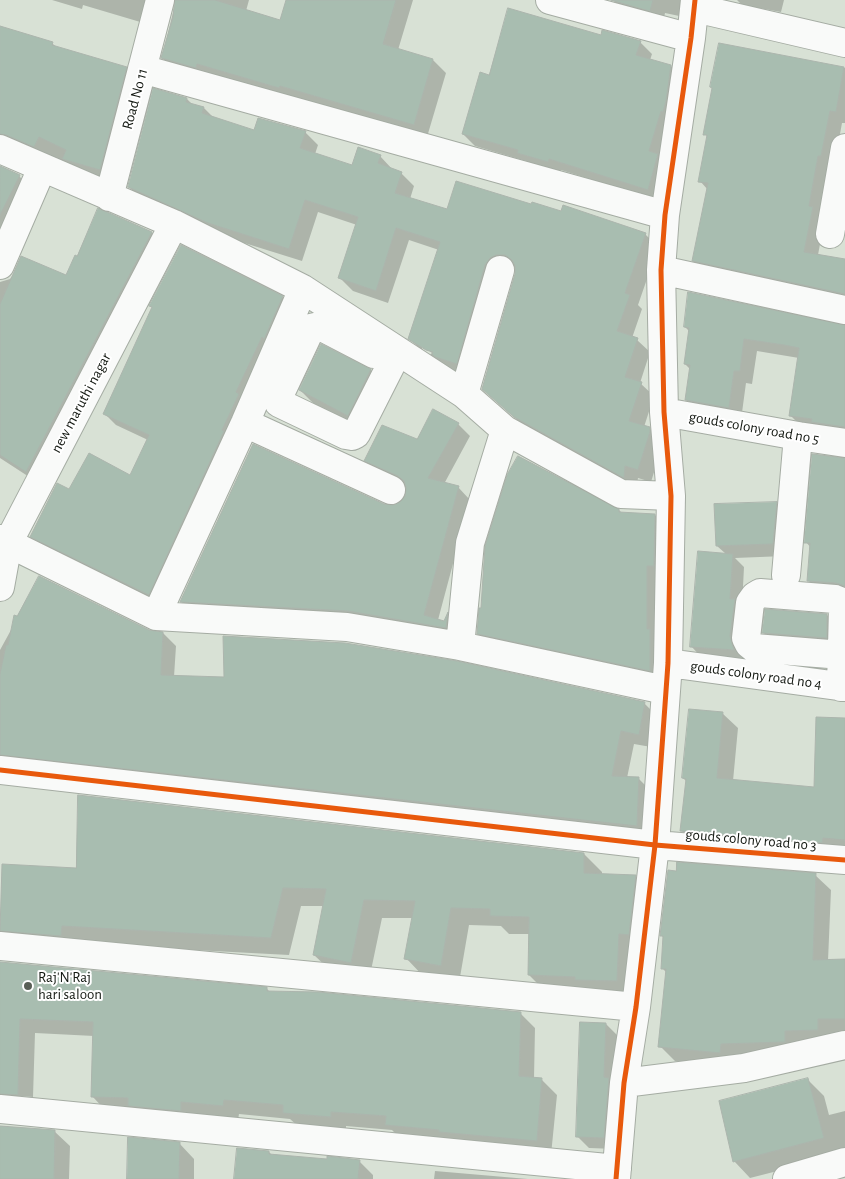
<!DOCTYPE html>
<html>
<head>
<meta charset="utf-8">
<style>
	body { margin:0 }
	canvas { display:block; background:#d8e1d5 }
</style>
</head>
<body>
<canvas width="845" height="1179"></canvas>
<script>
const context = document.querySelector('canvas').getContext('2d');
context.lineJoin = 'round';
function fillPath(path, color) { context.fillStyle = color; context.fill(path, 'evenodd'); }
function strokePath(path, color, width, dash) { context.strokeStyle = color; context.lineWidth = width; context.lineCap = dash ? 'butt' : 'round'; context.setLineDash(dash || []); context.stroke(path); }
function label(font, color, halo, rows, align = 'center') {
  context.font = font + ' "Alegreya Sans",sans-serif'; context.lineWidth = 4; context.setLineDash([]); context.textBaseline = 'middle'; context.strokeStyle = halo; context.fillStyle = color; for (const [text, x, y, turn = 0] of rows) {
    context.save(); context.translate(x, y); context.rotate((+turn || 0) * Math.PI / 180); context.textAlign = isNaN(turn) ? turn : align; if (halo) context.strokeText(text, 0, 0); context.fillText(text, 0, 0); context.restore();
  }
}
const shadow = new Path2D(`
	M52,0H165L147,24L83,5L82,9Z
	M176,0H249L246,11L281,22L288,0H413L398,50L433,60L446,73L427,137L176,71L162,58Z
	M613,0H688L684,17L665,13L663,23L626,13Z
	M737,0H784L781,12L742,5Z
	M0,28L52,43L56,47L126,68L139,81L113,182L0,154Z
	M602,36L640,42L652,54L650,60L671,66L683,78L660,201L561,170L560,173L530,165L526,161L475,146L463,134L490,77Z
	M720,45L845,68V123H842L818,255L845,260V303L706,273L693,260L708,190L700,181L708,137L705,134Z
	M187,99L193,105L204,108L214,118L255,132H305L318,145L315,154L353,166L380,156L393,170L401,173L414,186L410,199L447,211L532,206L645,234L658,247L638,305L642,309L632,338L637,340L650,352L640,383L654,396L644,427L649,428L662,441V446L651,482L638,478L636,489L528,430L483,388L516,275V268L509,267L469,376L449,369L423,352L410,339L439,250L409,240L388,303L353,291L340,278L357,225L318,212L302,261L222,236L142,200L129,187ZM422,346L432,353L430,355L422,349Z
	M0,167L19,176L32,189L0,253Z
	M99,210L152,233L165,246L40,484L0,458V282L10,279L15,272L67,277L78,258Z
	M282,297L294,309L161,606L44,548L32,536L69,491L131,477L148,440L116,425L104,413L153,308L151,306Z
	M845,326V438L804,429L791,416L799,358L757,351L752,384L746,383L741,420L699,412L686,399L690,369L685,364L689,331L685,327Z
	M321,346L371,370L388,388L366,432L318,408L300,390Z
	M458,424L470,436L444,484L458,487L470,500L438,620L445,623L448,614L459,625L458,639L193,613L181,601L384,505L393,507L401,503L407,497V486L378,472L366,460Z
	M845,459V595L821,593L809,581L811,548L806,542Z
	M776,503L788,515L785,556L735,558L744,567L742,607V649L745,662L703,659L691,646L726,554L717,546Z
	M619,510L622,513L655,515L667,527L661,682L490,645L478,633L483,609Z
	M40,577L149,631L163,633L176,646L174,677L644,703L657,716L651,747L634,744L627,778L639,779L652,792L649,839L0,766V650Z
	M827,615L845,633L844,655L781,650L764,633Z
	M722,713L738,728L733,781L815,788L845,719V850L697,846L682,831L687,782L683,778Z
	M584,854L602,872V875L635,876L653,894L635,998L547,993L529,975L530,934H509L501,926L469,925L459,983L424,977L406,958L413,918H382L369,980L333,973L314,955L324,906H301L289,955L80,944L18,949L0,930L3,865L78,870Z
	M815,875L831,890L828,961H845V1034L735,1067L675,1061L660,1046L667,973L662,968L664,938L661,935Z
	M0,963L266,988L270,992L520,1013L535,1028L534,1079L542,1080L557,1095L551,1155L402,1140L392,1130L346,1126V1131L299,1127L290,1119L239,1114L238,1120L107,1112L92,1096L94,1036L35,1033L33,1097L20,1096L19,1108L0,1121Z
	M606,1024L618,1036L615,1149L589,1148L577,1136Z
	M808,1080L824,1096L829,1115L845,1111V1150L840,1155L750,1178L734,1161Z
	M0,1126L54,1131L70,1146L69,1179H0Z
	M179,1143L194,1159V1179H128Z
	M269,1152L272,1155L328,1160L359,1161L373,1175V1179H235Z
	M435,1171L528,1179H434Z`);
const building = new Path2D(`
	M175,0H215L280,20L286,0H396L383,44L433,59L414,125L280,86L279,88L197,64L196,68L161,58L173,17Z
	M611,0H653L650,11Z
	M508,8L601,35L602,30L641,41L636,55L671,65L666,101L663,112L661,111L649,151L658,154L648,190L549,159L548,162L517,153L518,150L462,134L480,72L489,75Z
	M0,26L53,42L52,45L127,67L100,170L62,159L66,150L39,137L34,147L6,135L0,134Z
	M719,43L844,67L836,112L830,111L821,156H818L809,206L813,207L804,252L845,259V294L692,261L708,183L698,182L707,135H703L712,88L710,87Z
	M153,88L187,98L186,102L204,107L202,113L254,130L258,118L306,131L300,148L352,165L358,147L381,155L378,163L402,172L395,193L447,209L456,181L531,204L532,202L561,211L563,205L646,233L625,293L630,295L617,331L638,338L625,377L642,382L629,421L650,427V432L638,470L625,466L624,478L514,417L482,389L515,274V266L512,260L505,255H496L490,258L485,265L457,364L435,357L432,354L433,352L426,350L408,339L440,242L396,228L376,291L338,278L358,217L305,200L289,249L208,223L128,187Z
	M0,166L20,175L0,215Z
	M98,208L152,232L26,472L0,455V304L21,256L66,275L75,255L77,256Z
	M181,245L283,296L264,339L262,337L236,392L239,394L222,430L224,431L149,595L30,537L57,483L69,489L89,453L130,475L149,435L103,414L152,307L149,306Z
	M688,292L845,325V427L811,422L812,419L789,416L799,348L784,345L744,339L740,371H734L729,408L685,400L690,365L684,364L689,328L684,327Z
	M321,344L371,369L348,416L299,390Z
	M433,409L459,423L428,478L459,486L424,615L444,621L448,612L446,628L348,611L180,602L253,444L384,504L393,505L400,502L405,496L406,488L404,481L398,476L364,461L382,425L417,439Z
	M812,454L845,458V586L836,583L807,581L810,543H804Z
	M518,456L619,509V512L655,514L654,566H647V629H650V671L477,634L479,608H481L485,546L507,475Z
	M777,502L773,544L716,546L714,504Z
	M698,551L733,554L730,599H735L730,636L734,650L690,647Z
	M39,576L149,630L163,632L161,675L224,677L223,636L345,643L457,661L645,702L639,735L621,731L612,776L639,777L637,826L0,755V674L6,645H8L14,615L17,616Z
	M765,609L827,614V638L762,633Z
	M689,709L723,712L717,778L814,787L816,717L845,718V840L823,838L822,843L680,831L686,779L682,778Z
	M78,795L584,853V873L636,875L629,935L619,934L617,981L575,980V977L528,975L529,917L490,916V909L451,908L441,966L404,959L415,901L364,900L351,963L313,955L326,889L283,888L271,938L62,926L61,936L0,931L2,864L76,868Z
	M677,862L816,873L813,960L845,959V1019H818V1030L785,1031V1042L721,1044L720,1053L658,1047L666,969H661L663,936H660L668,870L676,871Z
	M0,962L267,987V991L318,992L521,1012L519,1076L542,1078L537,1141L439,1132V1130L385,1125L386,1116L331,1112V1117L283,1113V1105L224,1100L223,1106L181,1102V1111L128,1106V1098L91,1097L93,1022L20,1019L18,1095L0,1094Z
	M580,1022L606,1023L604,1077L609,1078L604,1138L576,1137Z
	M808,1078L824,1138L733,1162L719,1101Z
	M0,1126L55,1130L54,1179H0Z
	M128,1137L180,1142L179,1179H127Z
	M237,1148L269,1151V1154L327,1159V1156L360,1160L358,1179H234Z`);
const minor = new Path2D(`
	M550,0L691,38
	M695,8L845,43
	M142,69L665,215
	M0,149L174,224L303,289L464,394L505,430L621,494L671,496
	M109,197L160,0
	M830,234L845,148
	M0,265L42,168
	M661,270L845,310
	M374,354L320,326L311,328L279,396V403L346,435L352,436L356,434L398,351
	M464,394L500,270
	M664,412L798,436L845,443
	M245,423L391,490
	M0,539L156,616L347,627L460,646L665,690
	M786,575L798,436
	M0,587L8,543L174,224
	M156,616L245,423L303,289
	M460,646L470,543L505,430
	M668,663L845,687
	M841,687L843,608L842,602L835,599L760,593L755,596L750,603L746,638L749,644L754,648L842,655
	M0,770L655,845L845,860
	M0,946L636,1007
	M624,1083L744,1068L845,1045
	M0,1109L617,1169
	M616,1179L624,1083L636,1007L655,845L668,663L671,496L664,412L661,270L665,215L691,38L695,0
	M787,1179L845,1162`);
const cycleway = new Path2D(`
	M0,770L655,845L845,860
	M616,1179L624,1083L636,1007L655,845L668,663L671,496L664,412L661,270L665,215L691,38L695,0`);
const markers = [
	[28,986,5,"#595f56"]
];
const streetNames = [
	["Road No 11",135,99,-75],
	["new maruthi nagar",81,403,-62],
	["gouds colony road no 5",754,428,10],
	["gouds colony road no 4",756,675,8],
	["gouds colony road no 3",751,840,5]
];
const poiNames = [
	["Raj'N'Raj",38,977],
	["hari saloon",38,994]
];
fillPath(shadow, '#0003');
fillPath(building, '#a8bdb0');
strokePath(building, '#acb5ad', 1);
strokePath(minor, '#a5aca3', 30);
strokePath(minor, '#f9faf9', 28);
strokePath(cycleway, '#e8590c', 5);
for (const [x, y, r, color] of markers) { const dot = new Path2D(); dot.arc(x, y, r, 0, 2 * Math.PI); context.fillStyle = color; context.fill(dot); strokePath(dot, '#fff', 2); }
label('15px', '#141912', '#fff', streetNames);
label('15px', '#141912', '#fff', poiNames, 'left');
</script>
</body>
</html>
